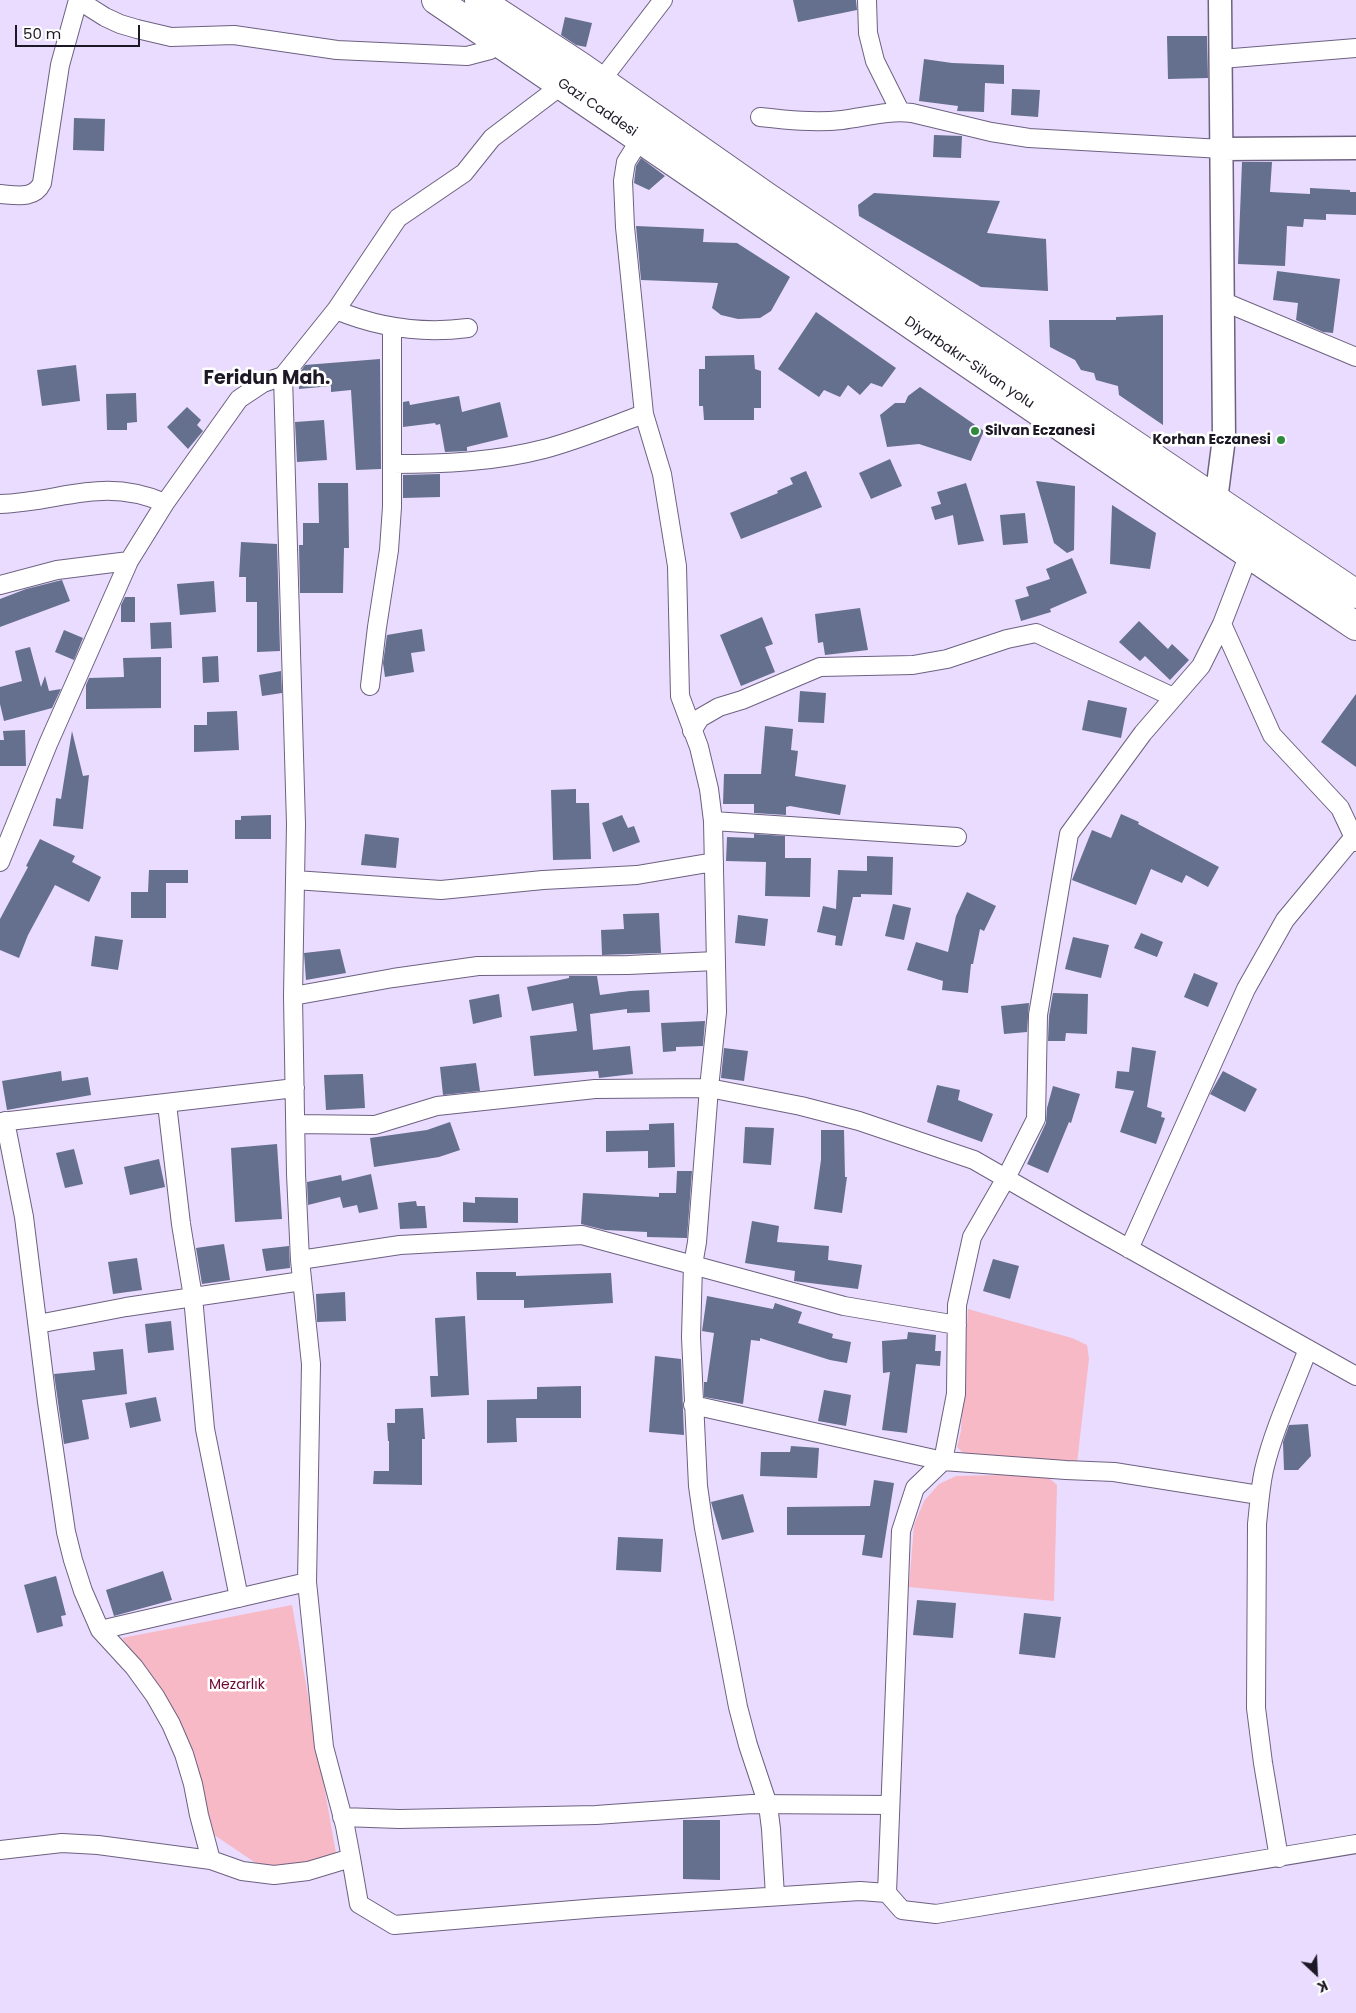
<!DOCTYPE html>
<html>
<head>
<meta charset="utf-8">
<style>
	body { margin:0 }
	#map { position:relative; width:1356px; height:2013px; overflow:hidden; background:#e9dcff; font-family:Poppins,sans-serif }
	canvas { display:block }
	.north { position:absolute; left:1291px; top:1948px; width:50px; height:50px; -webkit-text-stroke:4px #fff; paint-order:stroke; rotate:155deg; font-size:14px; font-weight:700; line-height:20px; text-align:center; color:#1d1825 }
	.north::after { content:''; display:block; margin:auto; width:18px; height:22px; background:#1d1825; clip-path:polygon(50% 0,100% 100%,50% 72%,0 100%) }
	.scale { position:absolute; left:15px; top:25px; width:125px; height:22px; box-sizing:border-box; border:2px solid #1d1825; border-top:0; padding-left:6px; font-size:15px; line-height:18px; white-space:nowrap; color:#1d1825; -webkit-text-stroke:4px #fff; paint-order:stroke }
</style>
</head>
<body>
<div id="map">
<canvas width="1356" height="2013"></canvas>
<div class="north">K</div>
<div class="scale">50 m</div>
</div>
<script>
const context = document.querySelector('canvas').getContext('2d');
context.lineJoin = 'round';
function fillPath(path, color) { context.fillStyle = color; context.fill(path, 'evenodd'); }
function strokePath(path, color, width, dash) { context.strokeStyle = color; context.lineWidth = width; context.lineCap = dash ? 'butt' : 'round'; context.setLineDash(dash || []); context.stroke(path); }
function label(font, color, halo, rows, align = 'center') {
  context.font = font + ' Poppins,sans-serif'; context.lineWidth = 5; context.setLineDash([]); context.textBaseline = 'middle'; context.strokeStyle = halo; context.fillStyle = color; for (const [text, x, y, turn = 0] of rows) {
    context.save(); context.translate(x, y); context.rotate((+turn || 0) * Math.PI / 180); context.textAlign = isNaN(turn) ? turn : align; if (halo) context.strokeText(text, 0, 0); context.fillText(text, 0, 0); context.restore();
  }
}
const green = new Path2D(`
	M968,1309L1072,1338L1087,1345L1089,1359L1077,1463L964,1454L957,1447L961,1431Z
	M1002,1475L1049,1478L1057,1485L1054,1601L909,1587L914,1525L924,1501L939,1484L956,1476Z
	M292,1605L337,1859L269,1872L204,1828L192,1751L167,1697L122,1638Z`);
const building = new Path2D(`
	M793,0H856L857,10L798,22Z
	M565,17L592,23L586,47L576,45L561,35Z
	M1167,36H1207L1208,78L1168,79Z
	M924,59L952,63L1004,65V84L985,83L984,112L957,111L958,106L919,101Z
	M1012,89L1040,90L1038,117L1011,115Z
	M74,118L105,119L104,151L73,150Z
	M934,135L962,136L961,158L933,157Z
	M641,158L665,176L649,190L634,183L636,166Z
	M1242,162H1272L1270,192L1310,194V188L1350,190V192H1356V215L1326,214V220L1304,219L1303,227L1287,226L1285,266L1238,264Z
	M874,193L1000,201L987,233L1046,239L1048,291L981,287L859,216L858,205Z
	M636,226L704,229L703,242L737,243L790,277L771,311L760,318L738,319L721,315L712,308L718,283L641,280Z
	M1277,271L1340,279L1333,333L1323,332L1296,320L1298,303L1273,300Z
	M816,312L896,368L882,387L871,383L860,395L848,385L840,397L824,390L819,397L778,369Z
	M1163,315V425L1119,395L1118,386L1096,380L1094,373L1081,370L1075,360L1050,347L1049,320H1116V317Z
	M754,355L755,369L761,371V408H754V420H704L703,406H699V369H705V356Z
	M380,359L381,469L356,470L351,390L331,392V386L299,389L298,375L305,365Z
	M76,365L80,401L42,406L37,370Z
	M920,387L984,431L971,461L919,444L887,447L880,415L895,403H905L908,396Z
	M136,393L137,422L127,423V430H107L106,394Z
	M459,396L462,412L500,402L508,437L467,447V451L445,452L440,424L436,425L435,423L403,427V402L409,401L410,405Z
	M187,407L201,420L197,425L203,431L188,449L167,427Z
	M324,420L327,460L297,462L295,422Z
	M890,459L902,486L871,499L859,473Z
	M806,471L822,507L741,539L730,513L778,493L777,491L793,484L790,478Z
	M440,474V497L403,498V475Z
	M1036,481L1075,486L1074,550L1067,553L1054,543Z
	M318,483H348L349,548H344L343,593H300L299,545H303V523H319Z
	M966,483L984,541L958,545L953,515L935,520L931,507L941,504L937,492Z
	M1112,505L1156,533L1150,569L1110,564Z
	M1025,513L1028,543L1003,545L1000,515Z
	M241,542L277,544L280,651L257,652V602H246V577H239Z
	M1072,558L1087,593L1050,609L1051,612L1021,621L1015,600L1029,596L1026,587L1050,579L1046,569Z
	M62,580L70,601L0,627V599L26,589Z
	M214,581L216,612L180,615L177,584Z
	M125,597H135V622H121V605Z
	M860,608L868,650L825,655L823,642L818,643L815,614Z
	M762,617L773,644L765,647L775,672L741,686L720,635Z
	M1139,621L1168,649L1172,644L1189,660L1170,680L1145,656L1140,661L1119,642Z
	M171,622L172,648L151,649L150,623Z
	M422,629L425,651L411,653L414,672L385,677L383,663L387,635Z
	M64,630L83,638L74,660L55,652Z
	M30,647L41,687L45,676L49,691L61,689L52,708L4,721L0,704V687L22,681L15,651Z
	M218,656L219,682L203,683L202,657Z
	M161,657V708L86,709V685L89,678L124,677L123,658Z
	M281,671L282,693L262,696L259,675Z
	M800,691L826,693L824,723L798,722Z
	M1356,694V767L1321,742Z
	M1088,700L1127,708L1121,738L1082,730Z
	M237,711L239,750L194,752V725H207V712Z
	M765,726L793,729L791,750L798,751L795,776L846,785L840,815L790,806L786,807V815L754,813V804H723L724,774H761Z
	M25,730L26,766H0V740H4L3,731Z
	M72,731L83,776L89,775L83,829L53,826L56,798L61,799Z
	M576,789V803H589L591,859L553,860L551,790Z
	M1121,814L1139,822L1138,824L1219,867L1208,887L1186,875L1182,883L1151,869L1136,905L1072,880L1092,830L1111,838Z
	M271,815V839H235V820H241V816Z
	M622,815L628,828L634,826L640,842L613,852L602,823Z
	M365,834L399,838L396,868L361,865Z
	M754,834L785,836V858H811L810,897L765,896L766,862L726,861L727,837L754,838Z
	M40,839L75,856L72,862L101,877L89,902L55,885L28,935L19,958L0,950V919L28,867L26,866Z
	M867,856L893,857L892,895L861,894V897H853L842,946L835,945L836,936L817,932L823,906L836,909L838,870L867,871Z
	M149,870H188V883H166V918H131V892H148Z
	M967,892L996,906L984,931L980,929L973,964H971L968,993L942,990L943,981L907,970L916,942L948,952L956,916Z
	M893,904L911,908L904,940L885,936Z
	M659,913L661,953L602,955L601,930L624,929L623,914Z
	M738,915L768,919L765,946L735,943Z
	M1141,933L1163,942L1157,957L1134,948Z
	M95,936L123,940L118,970L91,966Z
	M1073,937L1109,945L1101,978L1065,969Z
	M340,949L346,973L306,980L304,953Z
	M1194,973L1218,983L1208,1007L1184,997Z
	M569,976H597L600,995L630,991L649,990L650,1012L627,1013V1009L590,1014L593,1050L630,1046L633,1074L599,1078L598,1071L534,1076L530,1036L577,1031L573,1003L532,1011L527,987L569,978Z
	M1053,993L1088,994L1087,1034L1066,1033L1065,1041H1048L1049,1016Z
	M499,994L502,1017L473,1024L469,1000Z
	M1029,1003L1027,1032L1004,1034L1001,1006Z
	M705,1021L703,1046L676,1047V1051L663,1052L661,1023Z
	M1132,1047L1156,1051L1147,1107L1162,1112L1161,1117L1165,1118L1156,1144L1120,1132L1134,1091L1115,1088L1117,1071L1129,1072Z
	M724,1048L748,1051L744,1081L721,1078Z
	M476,1063L480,1091L443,1095L440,1067Z
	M61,1071L62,1081L88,1077L91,1095L7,1110L2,1081Z
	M1223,1071L1257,1089L1245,1112L1210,1094Z
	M363,1074L365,1108L326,1110L324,1075Z
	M937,1085L960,1090L958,1100L993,1114L982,1142L927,1122Z
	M1053,1086L1080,1094L1071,1123L1069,1122L1048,1173L1027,1164L1046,1123L1047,1108Z
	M450,1122L460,1150L439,1157L374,1167L370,1138L427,1130Z
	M674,1123L675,1167L648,1168V1151L606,1152V1131L649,1130V1124Z
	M745,1127L774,1128L771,1165L743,1163Z
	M821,1130H844L845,1177H847L842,1213L814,1209L821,1160Z
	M277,1144L282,1219L235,1222L231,1148Z
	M74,1149L83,1184L65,1188L56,1153Z
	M159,1159L165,1187L130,1195L124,1167Z
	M677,1171H692L687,1238L647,1237V1232L605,1230L581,1224L583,1193L659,1197V1193H676Z
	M371,1174L378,1209L359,1213L357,1205L343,1208L340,1197L308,1205L307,1182L341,1175L342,1181Z
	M475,1197L518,1198V1223L463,1222V1202L475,1203Z
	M416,1201L417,1206H425L427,1228L400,1229L398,1203Z
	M752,1221L779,1226L777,1242L829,1246L828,1260L862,1265L858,1289L794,1281L795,1271L745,1263Z
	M224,1244L230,1280L202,1284L196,1248Z
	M289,1246L290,1268L266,1271L262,1249Z
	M137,1258L142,1290L113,1294L108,1262Z
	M993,1259L1019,1266L1010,1299L983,1291Z
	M476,1272H516V1276L611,1273L613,1303L524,1308V1300H477Z
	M345,1292L346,1321L317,1322L316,1294Z
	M707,1296L773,1309L775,1303L802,1312L798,1323L833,1334L832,1338L851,1342L847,1363L830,1360L760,1338V1341L751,1340L743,1404L704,1397V1382H707L714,1333L702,1331Z
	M465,1316L469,1395L431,1397L430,1376H438L435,1318Z
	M171,1321L174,1350L148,1353L145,1324Z
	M908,1332L936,1335L935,1351H941L940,1366L916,1364L907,1433L882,1430L890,1372L883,1373L882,1341L907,1339Z
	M123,1349L127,1394L82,1400L89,1439L64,1444L54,1374L95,1370L93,1352Z
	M655,1356L681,1359L684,1435L649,1432Z
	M581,1386V1418H516L517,1442L487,1443V1400L537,1399V1387Z
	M824,1390L851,1395L846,1426L818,1421Z
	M156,1397L161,1421L130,1428L125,1403Z
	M423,1408L425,1439H422V1485L373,1484L374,1471H389V1441H388L387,1423H395V1409Z
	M1308,1424L1311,1456L1298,1470H1284L1283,1442L1289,1425Z
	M791,1446L819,1448L817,1478L760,1476L761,1452H790Z
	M874,1480L894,1483L882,1558L862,1555L865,1535H787V1507L870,1506Z
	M743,1494L754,1532L722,1540L711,1502Z
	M618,1537L663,1539L661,1572L616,1570Z
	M163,1571L172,1600L114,1616L106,1590Z
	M56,1576L66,1615L61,1616L63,1626L37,1633L24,1585Z
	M917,1600L956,1603L953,1638L913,1635Z
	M1024,1613L1061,1617L1055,1658L1019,1654Z
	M683,1820H720V1880L683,1879Z`);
const minor = new Path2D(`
	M78,0L105,17L120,24L137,29L171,37L234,35L337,50L467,56L490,50L499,43
	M867,0L868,33L875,61L900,111
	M1221,59L1356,48
	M600,82L663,0
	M760,117C787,120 815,123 842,120C866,117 888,110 912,113L991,132L1029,138L1222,149
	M641,138L626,162L623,181L625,227L644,414L662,474L677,566L680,696L699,747L709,789L713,821L717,1012L709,1088L697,1242L693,1265L691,1337L698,1486L704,1528L738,1707L748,1745L768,1805L771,1829L775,1896
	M0,194C15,195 34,200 42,183L60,65L78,0
	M1222,301L1356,357
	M336,310C379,328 421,334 468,328
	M392,464C443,464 494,462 544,449C578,440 611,426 644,414
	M0,504C62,502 102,476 165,503
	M0,585L57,570L129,561
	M1222,624L1272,735L1340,808L1356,842
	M370,686L377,627L389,550L392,507V328
	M692,731L700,718L719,707L742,700L820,667L913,665L947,659L1007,639L1036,633L1173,697
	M713,821L957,837
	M0,862L48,744L129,561L165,503L239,399L263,383L283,376
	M295,880L441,890L543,880L637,875L714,862
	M293,996L393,978L478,966L628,965L716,961
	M167,1104L181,1224L193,1297L205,1429L239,1598
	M5,1121L24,1217L47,1402L66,1532L73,1560L83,1591L100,1630L134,1667L155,1696L171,1724L184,1754L193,1784L199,1815L211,1860
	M0,1122L295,1088
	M296,1124L375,1125L437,1106L595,1089L709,1088L801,1106L859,1121L974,1160L1080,1221L1356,1376
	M1129,1249L1246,989L1285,920L1353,838
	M300,1260L400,1245L582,1235L844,1306L957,1325
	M38,1324L126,1307L302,1281
	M693,1405L943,1461L1066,1470L1114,1472L1259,1495
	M100,1630L307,1582
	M342,1817L399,1819L596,1815L752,1804L890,1805
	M0,1850L62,1843L98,1845L211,1860L242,1871L274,1875L308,1871L351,1858L359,1904L394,1925L597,1908L860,1891L887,1893L902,1910L936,1914L1356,1844
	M351,1858L345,1826L324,1747L307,1582L311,1364L300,1260L296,1174L293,996L296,824L283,376L336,310L398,218L464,173L492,138L562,85
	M1279,1858L1263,1763L1256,1708L1257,1524C1259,1506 1260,1488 1264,1470C1274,1428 1293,1389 1308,1349
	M887,1893L901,1531L915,1488L943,1461L956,1394L957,1305L972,1237L1006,1178L1036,1119L1038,1015L1069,834L1143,733L1201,666L1222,624L1249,554`);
const tertiary = new Path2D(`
	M1222,149L1356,148
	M1208,511L1216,500L1224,438L1220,0`);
const trunk = new Path2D(`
	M436,0C743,208 1047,420 1356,626
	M479,0L580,66L767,197L1356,594`);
const markers = [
	[975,431,5,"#2f8a3b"],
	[1281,440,5,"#2f8a3b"]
];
const streetNames = [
	["Gazi Caddesi",597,108,34],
	["Diyarbakır-Silvan yolu",969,363,34]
];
const poiNames = [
	["Silvan Eczanesi",985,431],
	["Korhan Eczanesi",1271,440,"right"]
];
const parkNames = [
	["Mezarlık",237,1685]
];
const districtNames = [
	["Feridun Mah.",267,379]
];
fillPath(green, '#f7b9c6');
fillPath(building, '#656f8e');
strokePath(minor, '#6d6180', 20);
strokePath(tertiary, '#6d6180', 25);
strokePath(trunk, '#6d6180', 30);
strokePath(minor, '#fff', 18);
strokePath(tertiary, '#fff', 22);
strokePath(trunk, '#fff', 28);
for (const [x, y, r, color] of markers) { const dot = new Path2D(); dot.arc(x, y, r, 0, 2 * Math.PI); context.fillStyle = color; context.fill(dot); strokePath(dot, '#fff', 2); }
label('14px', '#1d1825', '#fff', streetNames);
label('bold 14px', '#1d1825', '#fff', poiNames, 'left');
label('14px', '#6d0730', '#fff', parkNames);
label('bold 19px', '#1d1825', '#fff', districtNames);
</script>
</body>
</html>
